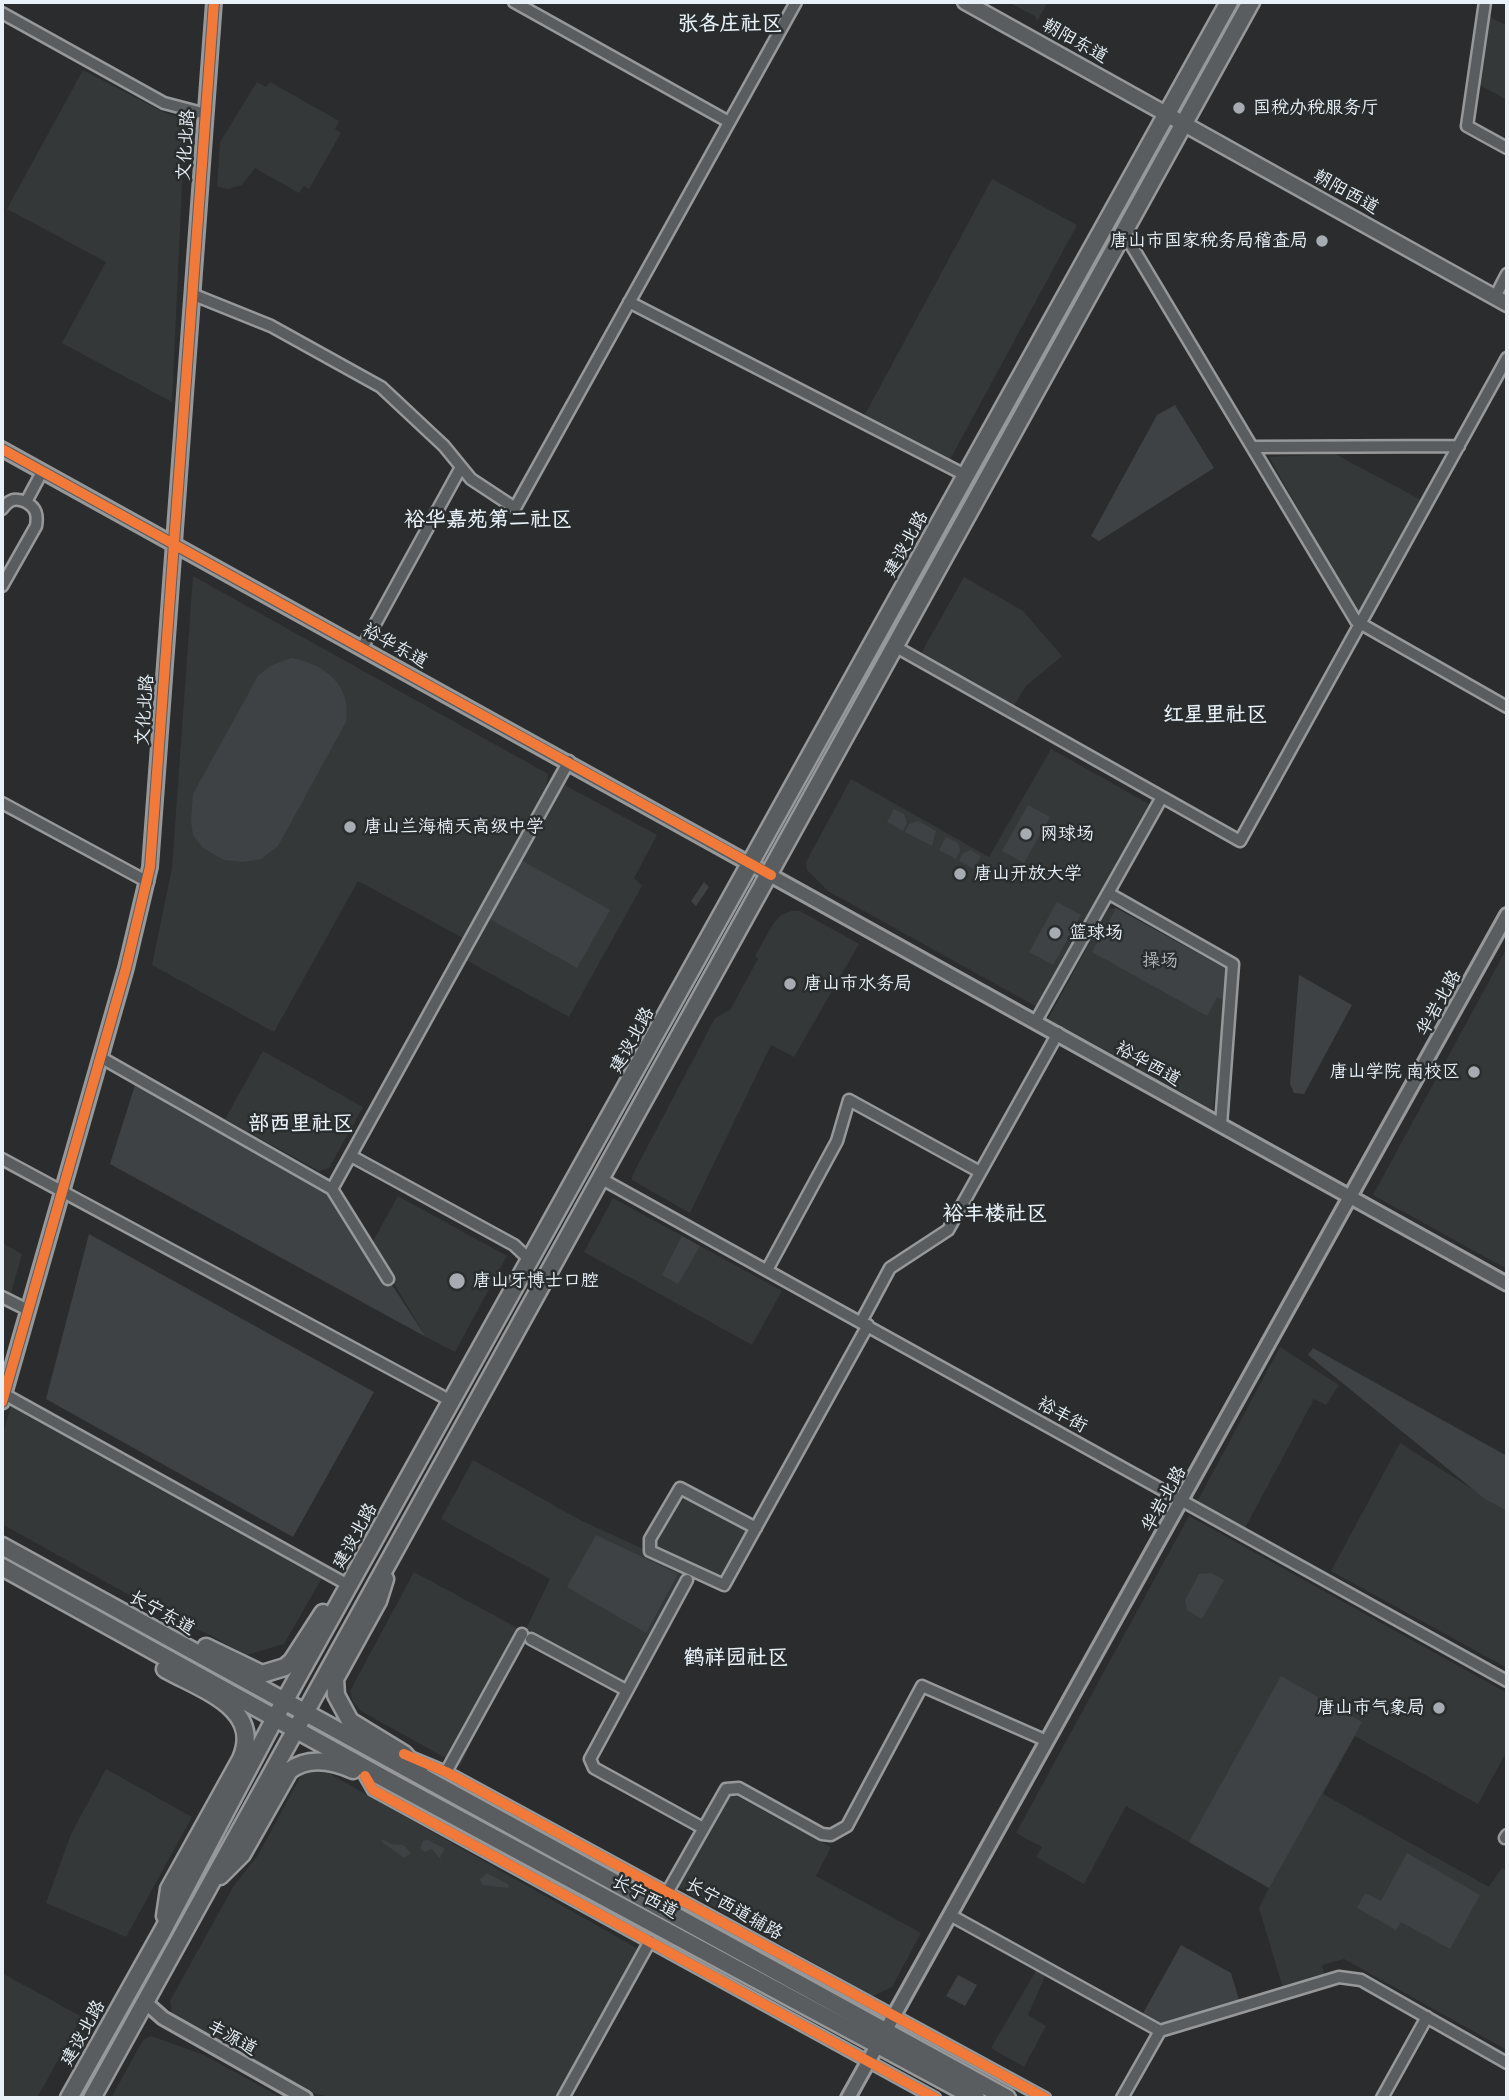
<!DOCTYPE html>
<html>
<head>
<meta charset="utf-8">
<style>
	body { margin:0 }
	#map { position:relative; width:1509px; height:2100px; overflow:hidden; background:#2b2c2d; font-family:Delius,sans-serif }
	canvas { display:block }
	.frame { position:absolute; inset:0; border:4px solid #e8f1f8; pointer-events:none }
</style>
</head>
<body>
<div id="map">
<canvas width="1509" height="2100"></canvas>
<div class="frame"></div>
</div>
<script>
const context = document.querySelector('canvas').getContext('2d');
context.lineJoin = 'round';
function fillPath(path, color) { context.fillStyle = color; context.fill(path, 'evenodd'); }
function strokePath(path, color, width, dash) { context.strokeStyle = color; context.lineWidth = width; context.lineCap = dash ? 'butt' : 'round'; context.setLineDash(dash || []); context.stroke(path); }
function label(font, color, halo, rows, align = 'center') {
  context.font = font + ' Delius,"LXGW WenKai TC",sans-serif'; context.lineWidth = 5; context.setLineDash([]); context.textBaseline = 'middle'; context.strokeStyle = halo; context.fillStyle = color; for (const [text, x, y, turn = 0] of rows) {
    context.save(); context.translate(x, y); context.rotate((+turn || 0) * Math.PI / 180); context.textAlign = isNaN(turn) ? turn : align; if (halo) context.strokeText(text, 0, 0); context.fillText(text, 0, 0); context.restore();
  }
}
const built = new Path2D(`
	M1008,2H1048L1037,21L1035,16Z
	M1488,16L1507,26V100L1478,84Z
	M83,70L165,113L185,119L172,402L62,343L106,262L7,209Z
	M257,82L266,87L270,82L339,121L335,129L341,133L309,189L304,186L299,193L255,168L242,185L228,189L217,187L220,142Z
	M992,179L1077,225L947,465L862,420Z
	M1335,454L1423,501L1358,615L1269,457Z
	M193,576L548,774L546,787L465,939L358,881L274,1032L152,965L172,868Z
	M964,577L1023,611L1062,656L1026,686L1013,707L920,655Z
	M1051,749L1149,804L1037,1007L828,891L807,870L806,862L851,779L989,857Z
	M563,784L657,835L634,878L642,886L569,1017L466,960Z
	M1116,908L1228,970L1213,1110L1048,1019L1108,909Z
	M791,911H800L859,944L794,1057L771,1045L690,1213L632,1180V1176L715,1018L730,1010L758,959L755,956L773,924L781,915Z
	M1507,948V1269L1373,1195Z
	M263,1051L363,1107L329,1168L319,1171L225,1119Z
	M398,1196L507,1256L455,1352L426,1337L371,1245Z
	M613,1198L782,1291L752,1345L584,1252Z
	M2,1243L22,1254L11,1293L2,1289Z
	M1280,1347L1339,1385L1326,1405L1314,1399L1244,1530L1196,1504Z
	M13,1398L326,1571L284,1644L246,1655L210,1635L172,1619L2,1524V1437Z
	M1400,1443L1507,1511V1668L1331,1571Z
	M473,1460L580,1520L685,1568L624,1683L526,1629L550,1579L441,1519Z
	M686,1498H692L750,1532L722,1581L652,1545L674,1506Z
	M1189,1516L1507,1693V1751L1478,1804L1355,1736L1323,1794L1489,1887L1502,1868L1507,1871V2050L1344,1959L1322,1965L1324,1974L1283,1988L1259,1908L1269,1888L1126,1806L1084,1884L1036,1857L1042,1847L1016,1833Z
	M414,1572L525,1632L460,1766L361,1711L353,1702L350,1691Z
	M106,1769L192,1817L126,1937L46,1903L71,1834Z
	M310,1769L325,1771L649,1955L568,2098H333L313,2093L172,2013L170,2001L233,1887L258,1855L303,1772Z
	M729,1792L831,1847L816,1876L921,1933L892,1987L873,1996L676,1886L723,1797Z
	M1037,1969L1046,1974L1028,2015L1046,2026L1024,2067L991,2048Z
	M2,1973L82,2017L37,2098H2Z
	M151,2036L204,2055L280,2097L111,2098L143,2040Z`);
const green = new Path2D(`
	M1175,405L1214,468L1099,541L1091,536L1157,415Z
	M291,658C325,664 352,685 346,722L278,846L261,859L243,862L224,860L203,848L193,835L191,821L193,794L258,676L270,666Z
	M1028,805L1050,817L1024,863L1002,851Z
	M894,809L904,814L907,823L903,831L887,822Z
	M918,821L936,831L932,846L905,832L909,824Z
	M946,837L958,843L960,851L956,859L939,850Z
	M971,850L981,856L974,869L959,861L963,853Z
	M521,860L610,910L577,968L488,918Z
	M704,882L709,887L696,906L691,901Z
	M1057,902L1081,915L1053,965L1029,952Z
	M1116,908L1228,970L1225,1001L1217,997L1207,1016L1092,952Z
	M1299,975L1352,1005L1304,1094L1294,1093L1290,1084Z
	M135,1085L336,1199L426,1337L110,1164Z
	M89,1234L374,1392L293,1537L46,1399Z
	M682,1236L700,1246L678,1284L662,1275Z
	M1313,1348L1507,1456V1511L1485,1499L1308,1355Z
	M596,1535L678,1574L646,1633L567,1587Z
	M1211,1573L1224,1580L1202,1619L1187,1610L1185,1600L1199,1574Z
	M1281,1676L1362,1722L1269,1888L1189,1842Z
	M384,1840L391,1844L403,1845L411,1853L404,1858L381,1841Z
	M428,1840L445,1849L440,1857L443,1862L432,1849L425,1852L420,1849L423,1841Z
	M1407,1853L1480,1895L1450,1949L1401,1922L1396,1930L1357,1908L1365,1893L1381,1901Z
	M487,1873L509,1885L508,1888L482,1885L480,1879Z
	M1181,1945L1231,1973L1240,2003L1162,2026L1142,2015Z
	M958,1975L977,1985L965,2006L946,1996Z`);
const minor = new Path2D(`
	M514,2L729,122
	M1485,2L1467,126L1507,148
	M2,13L164,103L206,114
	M1124,233L1356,621L1507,707
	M194,295L271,326L381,387L444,446L471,479L515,508L796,2
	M1495,297L1507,274
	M629,302L965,475
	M1255,447L1459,446
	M2,509C9,500 14,497 26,502L42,472
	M2,586L36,526C38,514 36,508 26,502
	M896,647L1240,841L1507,358
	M362,648L460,469
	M2,803L148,882
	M1108,893L1233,964L1221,1125
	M1036,1021L1162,797
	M100,1057L332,1189L569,761
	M351,1156L514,1245L531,1261
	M2,1159L451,1401
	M600,1178L1507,1681
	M332,1189L388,1279
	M767,1270L837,1141L849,1100L980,1172
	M2,1297L28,1310
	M861,1322L890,1268L948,1230L1058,1033
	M4,1394L341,1581
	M756,1528L680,1488L650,1539V1551L724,1585L868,1325
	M687,1580L590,1759L594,1768L703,1828
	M531,1639L626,1690
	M410,1757L446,1772L1045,2098
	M446,1772L522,1634
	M365,1776L373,1790L935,2098
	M1505,1838L1507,1835
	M664,1898L726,1789L739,1788L822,1834L831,1835L847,1826L922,1686L1047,1741
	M950,1915L1160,2031
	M563,2098L650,1941
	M1122,2098L1160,2031L1339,1977L1361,1980L1507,2063
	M1382,2098L1427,2017`);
const tertiary = new Path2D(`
	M2,449L1507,1284
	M2,1402L126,968L150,867L214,2
	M145,2002L163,2018L305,2098
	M848,2098L1507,915`);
const secondary = new Path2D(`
	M965,2L1507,304`);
const primary = new Path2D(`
	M2,1546L1007,2098
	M2,1567L387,1780L976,2098
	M385,1579L378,1601L335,1679L336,1695L350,1721L404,1754L419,1771
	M206,1647L262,1674L285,1667L292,1661L323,1613
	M220,1876L242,1854L289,1771C308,1756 333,1761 353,1770
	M165,1916L169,1889L241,1759C263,1708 202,1690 165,1669
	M69,2098L162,1932L275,1718L1229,2
	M92,2098L1251,2`);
const cycleway = new Path2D(`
	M2,449L771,875
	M2,1402L126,968L150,867L214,2
	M404,1754L446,1772L1045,2098
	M365,1776L373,1790L935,2098`);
const markers = [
	[1239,108,7,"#a6acb1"],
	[1322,241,7,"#a6acb1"],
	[350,827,7,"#a6acb1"],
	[1026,834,7,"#a6acb1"],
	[960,874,7,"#a6acb1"],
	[1055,933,7,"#a6acb1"],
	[790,984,7,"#a6acb1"],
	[1474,1072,7,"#a6acb1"],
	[457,1281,9,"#a6acb1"],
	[1439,1708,7,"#a6acb1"]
];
const streetNames = [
	["朝阳东道",1075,41,29],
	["文化北路",186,145,-86],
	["朝阳西道",1346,192,29],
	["建设北路",906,544,-61],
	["裕华东道",395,646,29],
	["文化北路",145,710,-86],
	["华岩北路",1439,1003,-61],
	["建设北路",632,1040,-61],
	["裕华西道",1148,1064,29],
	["裕丰街",1062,1415,29],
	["华岩北路",1164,1499,-61],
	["建设北路",355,1536,-61],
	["长宁东道",162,1613,29],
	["长宁西道",645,1897,28],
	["长宁西道辅路",734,1909,29],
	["建设北路",83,2033,-61],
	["丰源道",232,2038,29]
];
const poiNames = [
	["国税办税服务厅",1253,108],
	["唐山市国家税务局稽查局",1308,241,"right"],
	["唐山兰海楠天高级中学",364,827],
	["网球场",1040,834],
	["唐山开放大学",974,874],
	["篮球场",1069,933],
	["唐山市水务局",804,984],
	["唐山学院 南校区",1460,1072,"right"],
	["唐山牙博士口腔",473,1281],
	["唐山市气象局",1425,1708,"right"]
];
const parkNames = [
	["操场",1160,961]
];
const quarterNames = [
	["张各庄社区",730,24],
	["裕华嘉苑第二社区",488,520],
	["红星里社区",1215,715],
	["部西里社区",301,1124],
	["裕丰楼社区",995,1214],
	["鹤祥园社区",736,1658]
];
fillPath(built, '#353839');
fillPath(green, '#3f4244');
strokePath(minor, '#96989a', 15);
strokePath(tertiary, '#96989a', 18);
strokePath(secondary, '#96989a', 19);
strokePath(primary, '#96989a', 21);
strokePath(minor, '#5a5d60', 10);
strokePath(tertiary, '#5a5d60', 12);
strokePath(secondary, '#5a5d60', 14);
strokePath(primary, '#5a5d60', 16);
strokePath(cycleway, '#f17a3a', 10);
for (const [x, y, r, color] of markers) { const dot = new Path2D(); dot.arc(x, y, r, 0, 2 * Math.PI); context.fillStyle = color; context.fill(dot); strokePath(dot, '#2a2d2e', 2.5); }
label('18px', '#e8f1f8', '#2a2d2e', streetNames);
label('18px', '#e8f1f8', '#2a2d2e', poiNames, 'left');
label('18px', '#aeb5ba', '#2a2d2e', parkNames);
label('bold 21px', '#e8f1f8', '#2a2d2e', quarterNames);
</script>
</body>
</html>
